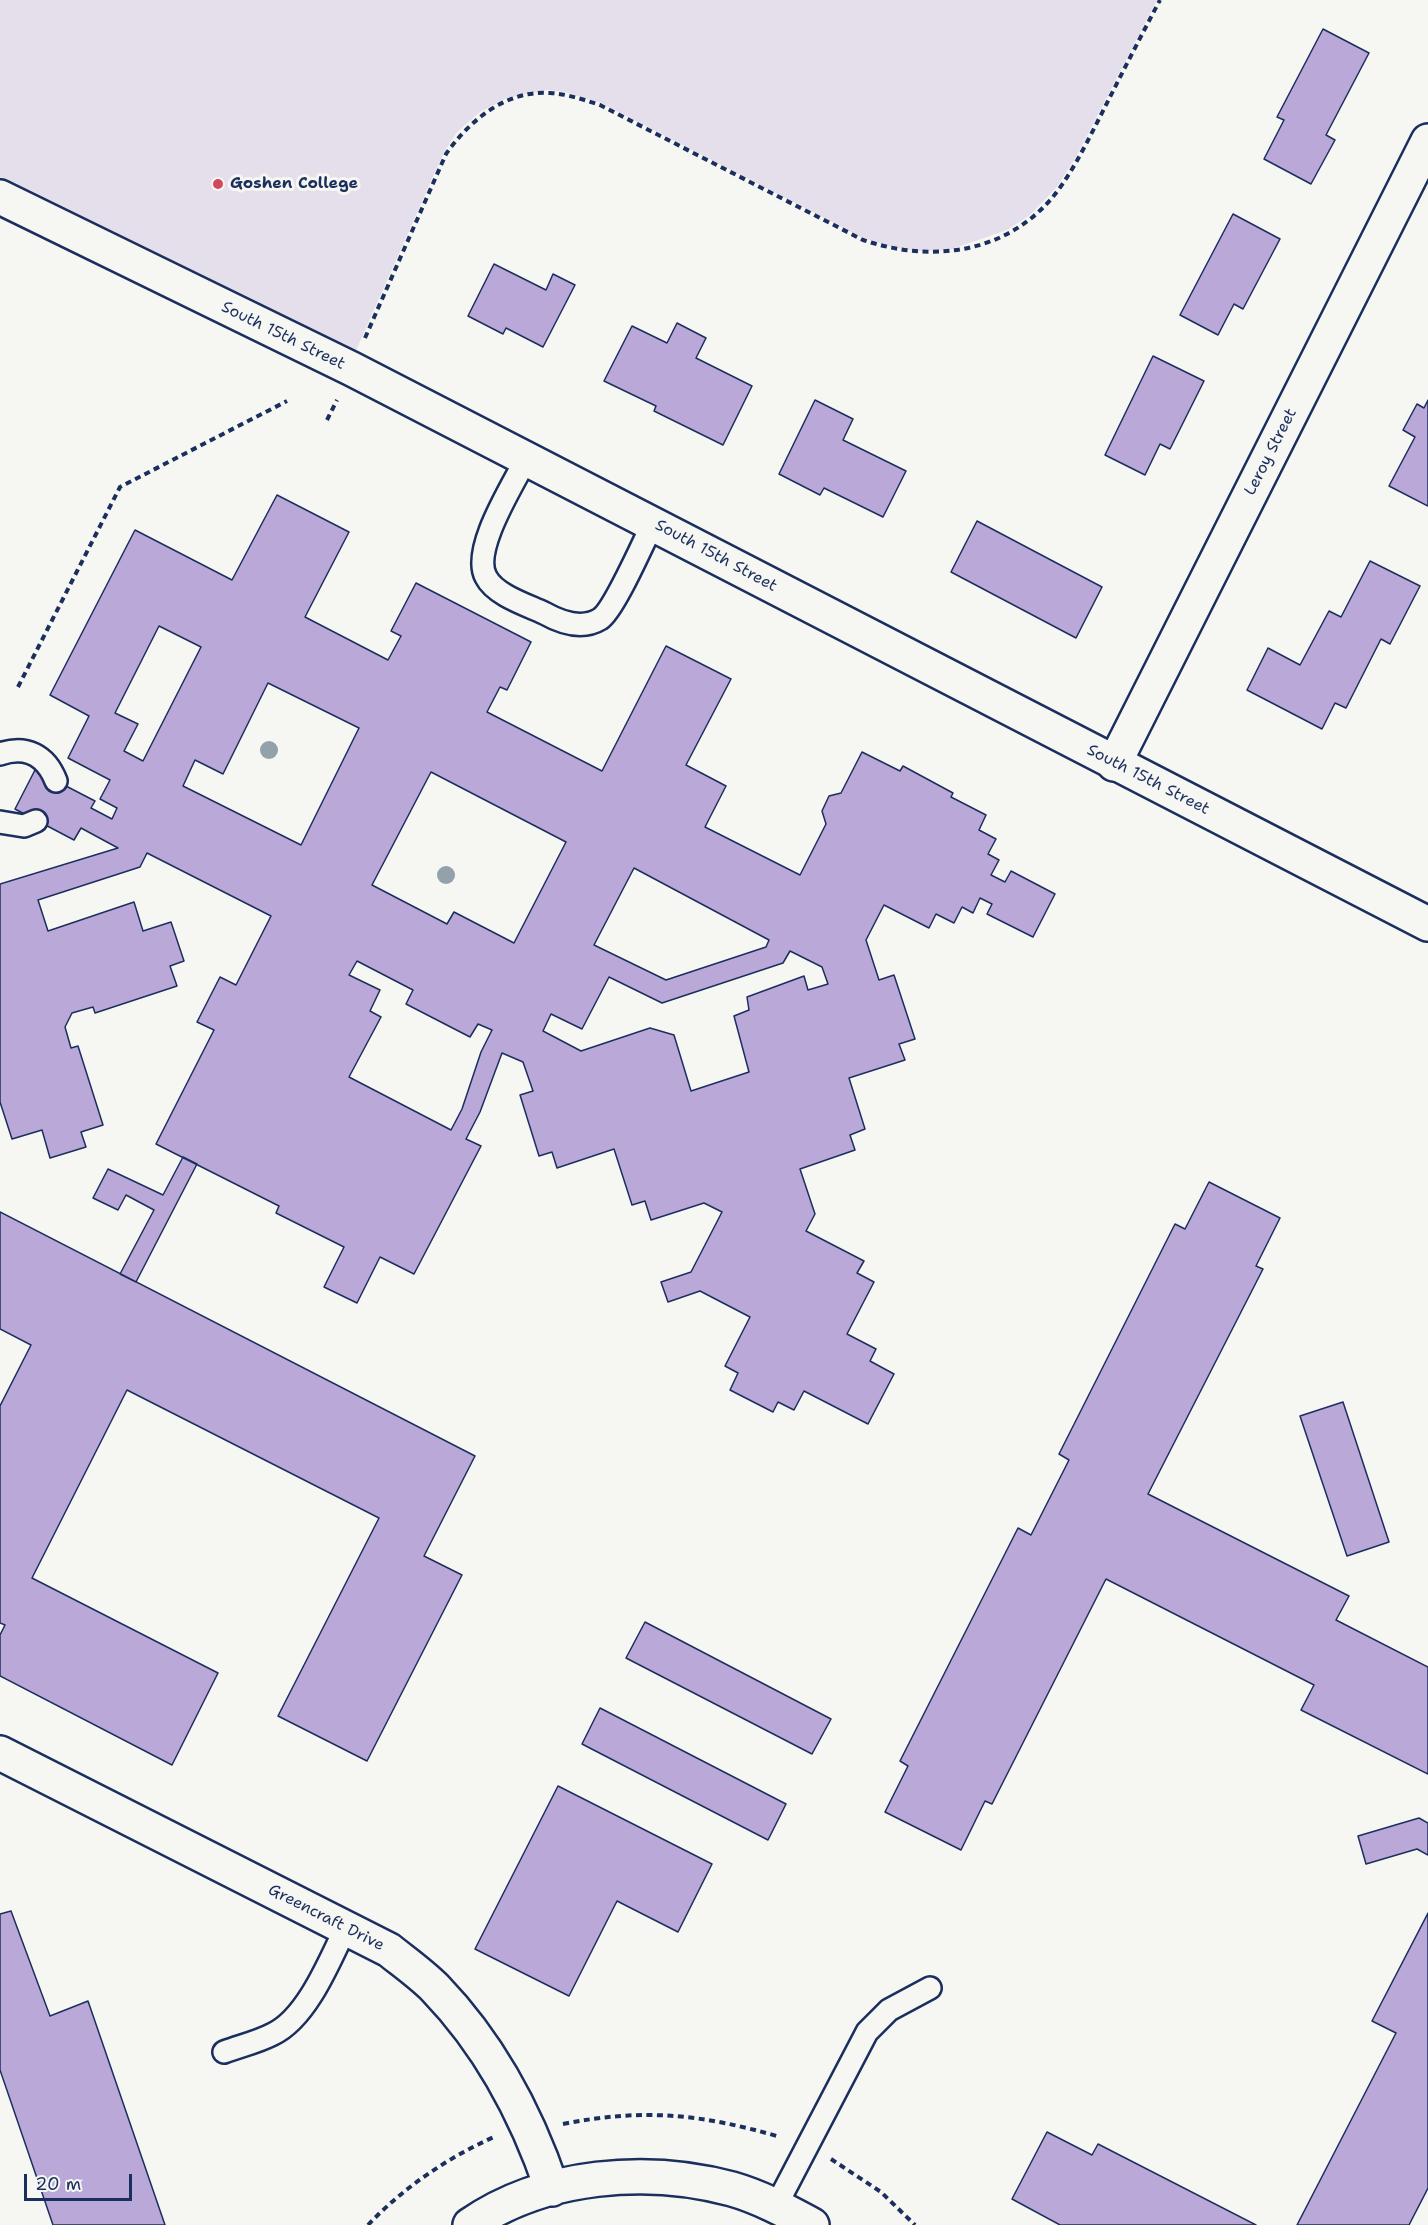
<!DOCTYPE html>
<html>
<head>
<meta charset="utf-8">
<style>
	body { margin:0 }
	#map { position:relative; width:1428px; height:2225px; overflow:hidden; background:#f6f6f2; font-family:"Shantell Sans",sans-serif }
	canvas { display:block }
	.scale { position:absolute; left:24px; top:2174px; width:108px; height:27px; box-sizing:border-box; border:3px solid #1b2f5e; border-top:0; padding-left:8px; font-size:18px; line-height:21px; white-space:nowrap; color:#1b2f5e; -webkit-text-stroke:4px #f6f6f2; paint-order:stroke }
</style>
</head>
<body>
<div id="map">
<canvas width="1428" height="2225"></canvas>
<div class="scale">20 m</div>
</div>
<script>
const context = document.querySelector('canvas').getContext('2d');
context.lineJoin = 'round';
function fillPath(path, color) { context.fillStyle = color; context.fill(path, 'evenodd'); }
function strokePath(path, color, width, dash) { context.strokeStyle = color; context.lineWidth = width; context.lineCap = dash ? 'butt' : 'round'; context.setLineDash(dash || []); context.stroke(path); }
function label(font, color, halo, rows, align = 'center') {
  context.font = font + ' "Shantell Sans",sans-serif'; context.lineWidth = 6; context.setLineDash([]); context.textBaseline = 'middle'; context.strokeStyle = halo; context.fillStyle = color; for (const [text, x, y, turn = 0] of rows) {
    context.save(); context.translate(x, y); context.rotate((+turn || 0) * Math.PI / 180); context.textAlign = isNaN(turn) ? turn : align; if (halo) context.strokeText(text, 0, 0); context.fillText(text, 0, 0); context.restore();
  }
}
const built = new Path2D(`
	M0,0H1157L1076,157L1056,188L1030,215L1007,230L949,250L918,251L891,247L861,237L601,103L565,92L547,90L507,98L480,112L457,132L444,152L350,364L0,181Z`);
const building = new Path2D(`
	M1323,29L1369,53L1326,135L1335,140L1311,184L1264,159L1284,120L1277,117Z
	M1233,214L1280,239L1243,309L1234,304L1218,335L1180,315Z
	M494,264L546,290L553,274L575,285L543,347L506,328L503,334L468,316Z
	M677,323L706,338L696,358L752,386L723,445L654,411L656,406L604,381L632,326L667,343Z
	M1153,356L1204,381L1170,449L1160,444L1145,475L1105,455Z
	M815,400L853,419L843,440L906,471L883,517L824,488L820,495L779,474Z
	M1428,400V506L1389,486L1415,437L1403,430L1417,404L1424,408Z
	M277,495L349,532L305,617L388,660L401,636L391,631L416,583L531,642L507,690L500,687L487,712L602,771L666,646L731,679L686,765L726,786L705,827L800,875L826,824L822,811L829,796L841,793L862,752L900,771L903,766L953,793L951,797L986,815L979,830L996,839L988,854L999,860L991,875L1005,882L1011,871L1055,894L1033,937L987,914L992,904L980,898L973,913L962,907L954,923L936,914L929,928L884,905L866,940L879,980L894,975L915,1039L899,1044L905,1060L849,1078L865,1129L850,1135L855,1150L800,1169L815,1214L806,1231L864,1261L857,1273L874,1282L847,1334L876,1349L870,1361L894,1374L868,1424L804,1391L794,1410L778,1402L773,1412L730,1390L738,1373L725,1366L750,1317L700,1291L668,1302L661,1282L691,1272L722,1212L704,1203L651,1220L645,1201L632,1205L614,1149L557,1168L552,1152L539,1156L520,1095L533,1091L523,1062L502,1053L480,1112L466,1139L481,1146L414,1274L380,1257L357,1303L324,1287L344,1247L276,1213L279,1206L156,1144L214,1030L197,1022L220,977L236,985L271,916L147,853L140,867L38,900L48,931L134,902L143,931L171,922L184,961L170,966L177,986L95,1013L93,1007L72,1013L65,1027L71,1048L78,1046L103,1125L81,1132L86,1147L50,1158L42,1130L12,1139L0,1102V884L118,848L81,828L74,840L15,809L35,770L95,801L91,808L112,819L117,808L100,799L110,780L68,758L89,716L50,695L135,530L232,580ZM159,626L201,647L143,761L124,751L138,724L115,713ZM268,683L359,728L301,845L183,786L195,760L223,774ZM431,772L566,842L514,943L454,912L447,924L372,885ZM634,868L769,940L766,947L666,980L594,945ZM790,951L822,967L828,984L808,990L804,976L747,997L749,1010L734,1016L749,1072L691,1091L674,1035L650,1028L581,1051L543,1031L551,1014L582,1029L609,977L662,1003L783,963ZM357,961L413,990L406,1004L470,1037L478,1024L492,1030L481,1052L462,1109L451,1130L349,1077L381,1017L370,1011L380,990L349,975Z
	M977,521L1102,587L1076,638L951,572Z
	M1370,561L1420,586L1390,644L1381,639L1346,708L1335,703L1322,729L1247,690L1268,648L1300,665L1329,611L1341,617Z
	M183,1157L197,1164L136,1282L120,1274L154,1210L126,1195L118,1210L93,1198L108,1169L163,1195Z
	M1209,1182L1280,1218L1256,1266L1263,1269L1148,1494L1349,1596L1336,1620L1428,1667V1774L1301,1710L1314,1685L1106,1579L992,1804L985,1801L961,1850L885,1812L908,1766L900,1761L1018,1528L1031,1535L1069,1460L1059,1454L1175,1224L1185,1229Z
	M0,1212L475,1456L424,1556L462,1575L367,1761L278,1716L379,1518L127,1390L32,1578L218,1673L172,1765L0,1676V1635L5,1625L0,1623V1406L31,1345L0,1329Z
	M1343,1402L1389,1542L1347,1556L1300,1416Z
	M645,1622L831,1719L812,1754L626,1658Z
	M600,1708L786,1804L768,1840L582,1744Z
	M558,1786L712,1864L678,1932L617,1901L569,1996L475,1949Z
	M1419,1818L1428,1823V1855L1417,1849L1366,1864L1358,1836Z
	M11,1911L50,2016L88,2001L165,2225H53L0,2070V1914Z
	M1428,1913V2188L1409,2225H1297L1396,2033L1372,2021Z
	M1047,2132L1092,2155L1098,2144L1256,2225H1060L1012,2199Z`);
const path = new Path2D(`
	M365,338L446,154C470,120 506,90 550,93C568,94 584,100 600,105L863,240C934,264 1012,253 1059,189C1077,164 1090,136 1104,109C1122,73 1141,36 1160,0
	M327,420L337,400
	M18,687L120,487L287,401
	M563,2124C643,2108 702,2114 780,2137
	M831,2159L881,2192L915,2225
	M368,2225C403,2188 447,2158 494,2137`);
const lane = new Path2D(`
	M526,459C513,485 471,550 486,577C495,595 527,605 544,613C560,622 582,630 600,619C614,610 644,541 653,523
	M0,754C26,745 46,755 56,781
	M0,822L24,826L36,821
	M224,2052C240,2046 258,2042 273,2034C307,2018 330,1960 346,1927
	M776,2206L867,2032L889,2010L930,1988`);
const street = new Path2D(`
	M1114,764L1428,141
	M0,1753L389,1950C404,1962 421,1974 435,1988C489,2044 527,2115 552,2189
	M470,2225C544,2174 648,2166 732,2189C760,2197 786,2211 812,2225`);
const secondary = new Path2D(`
	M0,197L352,369L1428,924`);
const trees = [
	[269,750],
	[446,875]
];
const markers = [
	[218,184,6,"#d1495b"]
];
const poiNames = [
	["Goshen College",230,184]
];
const streetNames = [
	["South 15th Street",283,336,26],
	["Leroy Street",1271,452,-63],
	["South 15th Street",716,556,28],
	["South 15th Street",1148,780,27],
	["Greencraft Drive",326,1918,27]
];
fillPath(built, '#e4dfea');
fillPath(building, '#baa8d8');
strokePath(building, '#1b2f5e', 1.5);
strokePath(lane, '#1b2f5e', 26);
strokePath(street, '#1b2f5e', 38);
strokePath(secondary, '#1b2f5e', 38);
strokePath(path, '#1b2f5e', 4, [6, 4.5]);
strokePath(lane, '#f6f6f2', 21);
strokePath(street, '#f6f6f2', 33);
strokePath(secondary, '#f6f6f2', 33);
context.fillStyle = '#92a1aa';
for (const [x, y] of trees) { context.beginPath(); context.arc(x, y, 9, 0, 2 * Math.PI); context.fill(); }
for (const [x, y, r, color] of markers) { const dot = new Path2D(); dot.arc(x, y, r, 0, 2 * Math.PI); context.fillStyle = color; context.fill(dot); strokePath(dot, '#f6f6f2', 2); }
label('bold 16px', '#1b2f5e', '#f6f6f2', poiNames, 'left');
label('16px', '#1b2f5e', '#f6f6f2', streetNames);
</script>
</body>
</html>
